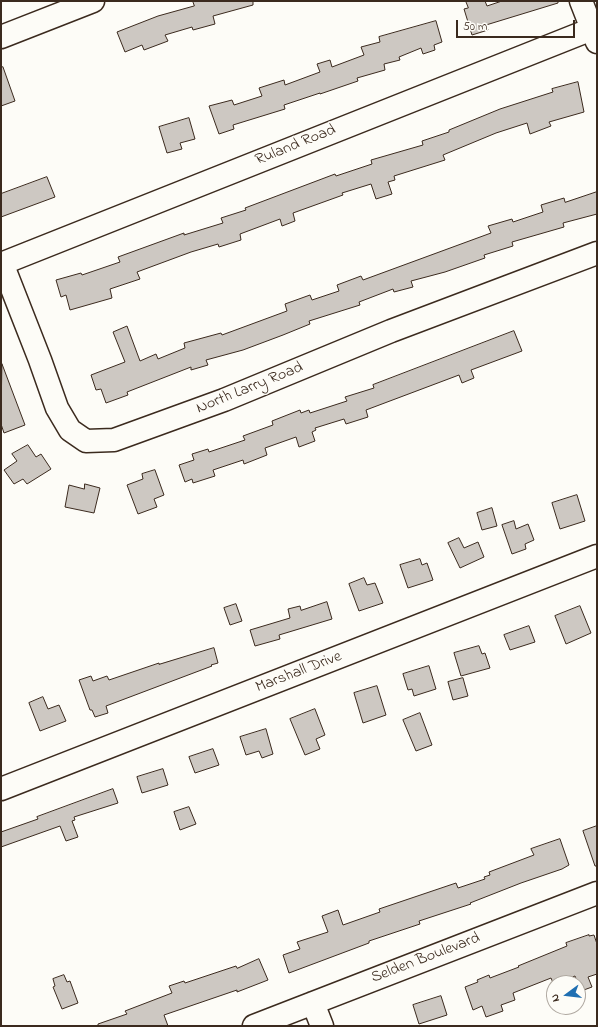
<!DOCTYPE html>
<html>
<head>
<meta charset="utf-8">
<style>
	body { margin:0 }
	#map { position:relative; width:598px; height:1027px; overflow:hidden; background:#fdfcf7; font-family:"Indie Flower",sans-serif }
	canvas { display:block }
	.frame { position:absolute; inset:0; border:2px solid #3b2a1e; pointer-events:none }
	.north { position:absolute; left:546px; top:975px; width:40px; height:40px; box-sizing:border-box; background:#fdfcf7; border:1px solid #afa8a0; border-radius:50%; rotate:255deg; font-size:11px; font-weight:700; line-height:16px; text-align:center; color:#3b2a1e }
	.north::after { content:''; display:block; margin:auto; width:14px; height:18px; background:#1f6fb2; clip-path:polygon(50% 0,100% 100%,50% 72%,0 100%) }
	.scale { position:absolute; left:456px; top:20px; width:119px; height:18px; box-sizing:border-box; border:2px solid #3b2a1e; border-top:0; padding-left:5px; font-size:12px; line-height:14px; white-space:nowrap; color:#3b2a1e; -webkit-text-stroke:3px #fdfcf7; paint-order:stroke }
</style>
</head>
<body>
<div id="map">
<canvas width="598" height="1027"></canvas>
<div class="frame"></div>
<div class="north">N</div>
<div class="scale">50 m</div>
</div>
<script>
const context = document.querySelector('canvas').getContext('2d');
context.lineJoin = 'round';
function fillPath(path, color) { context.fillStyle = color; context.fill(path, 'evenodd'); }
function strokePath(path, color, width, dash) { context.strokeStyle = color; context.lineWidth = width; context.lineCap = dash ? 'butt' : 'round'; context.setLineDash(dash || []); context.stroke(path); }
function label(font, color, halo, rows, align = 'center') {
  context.font = font + ' "Indie Flower",sans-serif'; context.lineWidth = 3; context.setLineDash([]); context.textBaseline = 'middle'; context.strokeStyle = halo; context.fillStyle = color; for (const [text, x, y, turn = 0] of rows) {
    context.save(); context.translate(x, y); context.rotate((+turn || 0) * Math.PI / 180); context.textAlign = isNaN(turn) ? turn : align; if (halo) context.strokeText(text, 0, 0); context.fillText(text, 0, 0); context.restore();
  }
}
const building = new Path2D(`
	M193,1H253V5L213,16L215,24L193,30L192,27L165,35L168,41L144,50L142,45L125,52L117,32L158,16L194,6Z
	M466,1H485L487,6L502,1H558V3L486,25L488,30L472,35L464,9L468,8Z
	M436,21L442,42L434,45L435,50L423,54L421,48L399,57L400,60L384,64L385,70L357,78L358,81L320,94V93L284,105L285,109L233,125L234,129L219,134L209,106L232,100L234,105L262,96L259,88L284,80L285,85L320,72L317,64L330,60L332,67L364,55L361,47L380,42L379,37Z
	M3,67L15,101L1,106V68Z
	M578,82L584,112L549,122L551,126L530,134L527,123L496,133L443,155L445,160L394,176L395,180L388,182L392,194L376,199L371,184L342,193L343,195L293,213L295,221L282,226L280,219L240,234L241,240L219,247L218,244L191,252L137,272L140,279L110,289L112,298L70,310L66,295L61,297L56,280L81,273L82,275L120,262L118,257L184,233V235L223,223L221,218L246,210L245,208L335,174L336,176L372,164L371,160L423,145L422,141L449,132V130L500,109L553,92L552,89Z
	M189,118L195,139L180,143L182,149L167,153L159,127Z
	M47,177L55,197L1,217V194Z
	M597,192V214L563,223L564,227L512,242L513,246L484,255L485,258L445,272L411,281L413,287L394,292L393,289L359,302L360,305L309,321L310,324L283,335L243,350L206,360L208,365L191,370V367L127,392L128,395L106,403L101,389L96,390L91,375L125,362L113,332L127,326L140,361L156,354L158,359L185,348L184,343L221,333L222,335L287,311L285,304L310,295L312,300L339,291L337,285L361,276L363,280L491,233L488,226L512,219L513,222L543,212L541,205L564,198L565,202Z
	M514,331L522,351L471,370L474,378L462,383L459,375L366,410L368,417L346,424L344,419L315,428L316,430L312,432L315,441L299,447L296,437L265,448L267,455L244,464L243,460L213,470L215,476L193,483L192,479L185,482L179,465L194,460L192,454L208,449L209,452L245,440L243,436L273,425L272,421L300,410L301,413L309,410L310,413L347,401L345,397L374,388L373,385Z
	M2,364L25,425L4,433L1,424Z
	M28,445L36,457L41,454L51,469L27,484L23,479L14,484L4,470L17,461L12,454Z
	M155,470L164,495L154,499L157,507L138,514L127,485L143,479L142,474Z
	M85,484L100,488L94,513L65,507L69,485L84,489Z
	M577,495L585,521L560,529L552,503Z
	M492,508L497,526L482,530L477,513Z
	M514,521L516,529L528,524L534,540L525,544L526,549L512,554L502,525Z
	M459,538L464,548L478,542L484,557L460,568L448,543Z
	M420,559L422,565L427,563L433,580L408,588L400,565Z
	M364,578L367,585L375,583L383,603L359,611L349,584Z
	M327,602L332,619L279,635L280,639L255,646L250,630L290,618L288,609L300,606L301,610Z
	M236,604L242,621L230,625L224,608Z
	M580,606L591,633L566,644L555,616Z
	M529,626L535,642L510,650L504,635Z
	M479,646L482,654L485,653L490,668L461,676L454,653Z
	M214,648L218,663L211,665L212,666L106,706L108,713L95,717L92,710H90L79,680L91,676L93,681L107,676L109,680L159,663V664Z
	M429,666L436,689L414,696L412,689L408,690L403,674Z
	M463,678L468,696L453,700L448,682Z
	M377,686L386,715L363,723L354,693Z
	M43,697L48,709L59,705L66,721L40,731L29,703Z
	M315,709L325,735L316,739L320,749L305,755L290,719Z
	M420,713L432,745L416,751L403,720Z
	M266,729L273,754L262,758L259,751L246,755L240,737Z
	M213,749L219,765L195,773L189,757Z
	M163,769L168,785L142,793L137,777Z
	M113,789L118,803L74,817L75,820L72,821L78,837L66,841L60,826L1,847V832L38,819L37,817Z
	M189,807L196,824L180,830L174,812Z
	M597,826V866H595L583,831Z
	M560,839L569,865L562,869L521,883L470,903L471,904L419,921L420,924L369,941V943L289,973L283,955L300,949L297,942L328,932L322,916L338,910L343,925L380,912L379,909L456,883L458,888L485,879L484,877L490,875L489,872L534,855L531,849Z
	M589,935V936L594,935L597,944V974L588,977L592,987L581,991L575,976L554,983V985L551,978L513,993L515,1000L501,1005L503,1011L486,1017L482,1006L473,1010L465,987L478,982L477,980L489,975L490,978L519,967L518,966L567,946L566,943Z
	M259,959L268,980L237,992V990L164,1015L168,1026H98V1024L127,1014L125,1011L172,993L169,986L184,981L185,983L236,966L237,968Z
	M64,975L67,982L70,981L78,1003L62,1009L53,987L55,986L53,979Z
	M441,996L447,1015L419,1024L413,1005Z`);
const minor = new Path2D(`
	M581,1L597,42
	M1,37L93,1
	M2,263L40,360L57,408L70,430L86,441L114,440L224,400L391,331L597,253
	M1,264L597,27
	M1,789L597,556
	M313,1003L322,1026
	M254,1026L597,893`);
const streetNames = [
	["Ruland Road",296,146,-22],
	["North Larry Road",250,389,-22],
	["Marshall Drive",299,673,-21],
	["Selden Boulevard",426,959,-21]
];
fillPath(building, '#cdc8c2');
strokePath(building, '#3b2a1e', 1);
strokePath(minor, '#3b2a1e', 25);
strokePath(minor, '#fdfcf7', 22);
label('16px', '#3b2a1e', '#fdfcf7', streetNames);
</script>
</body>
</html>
